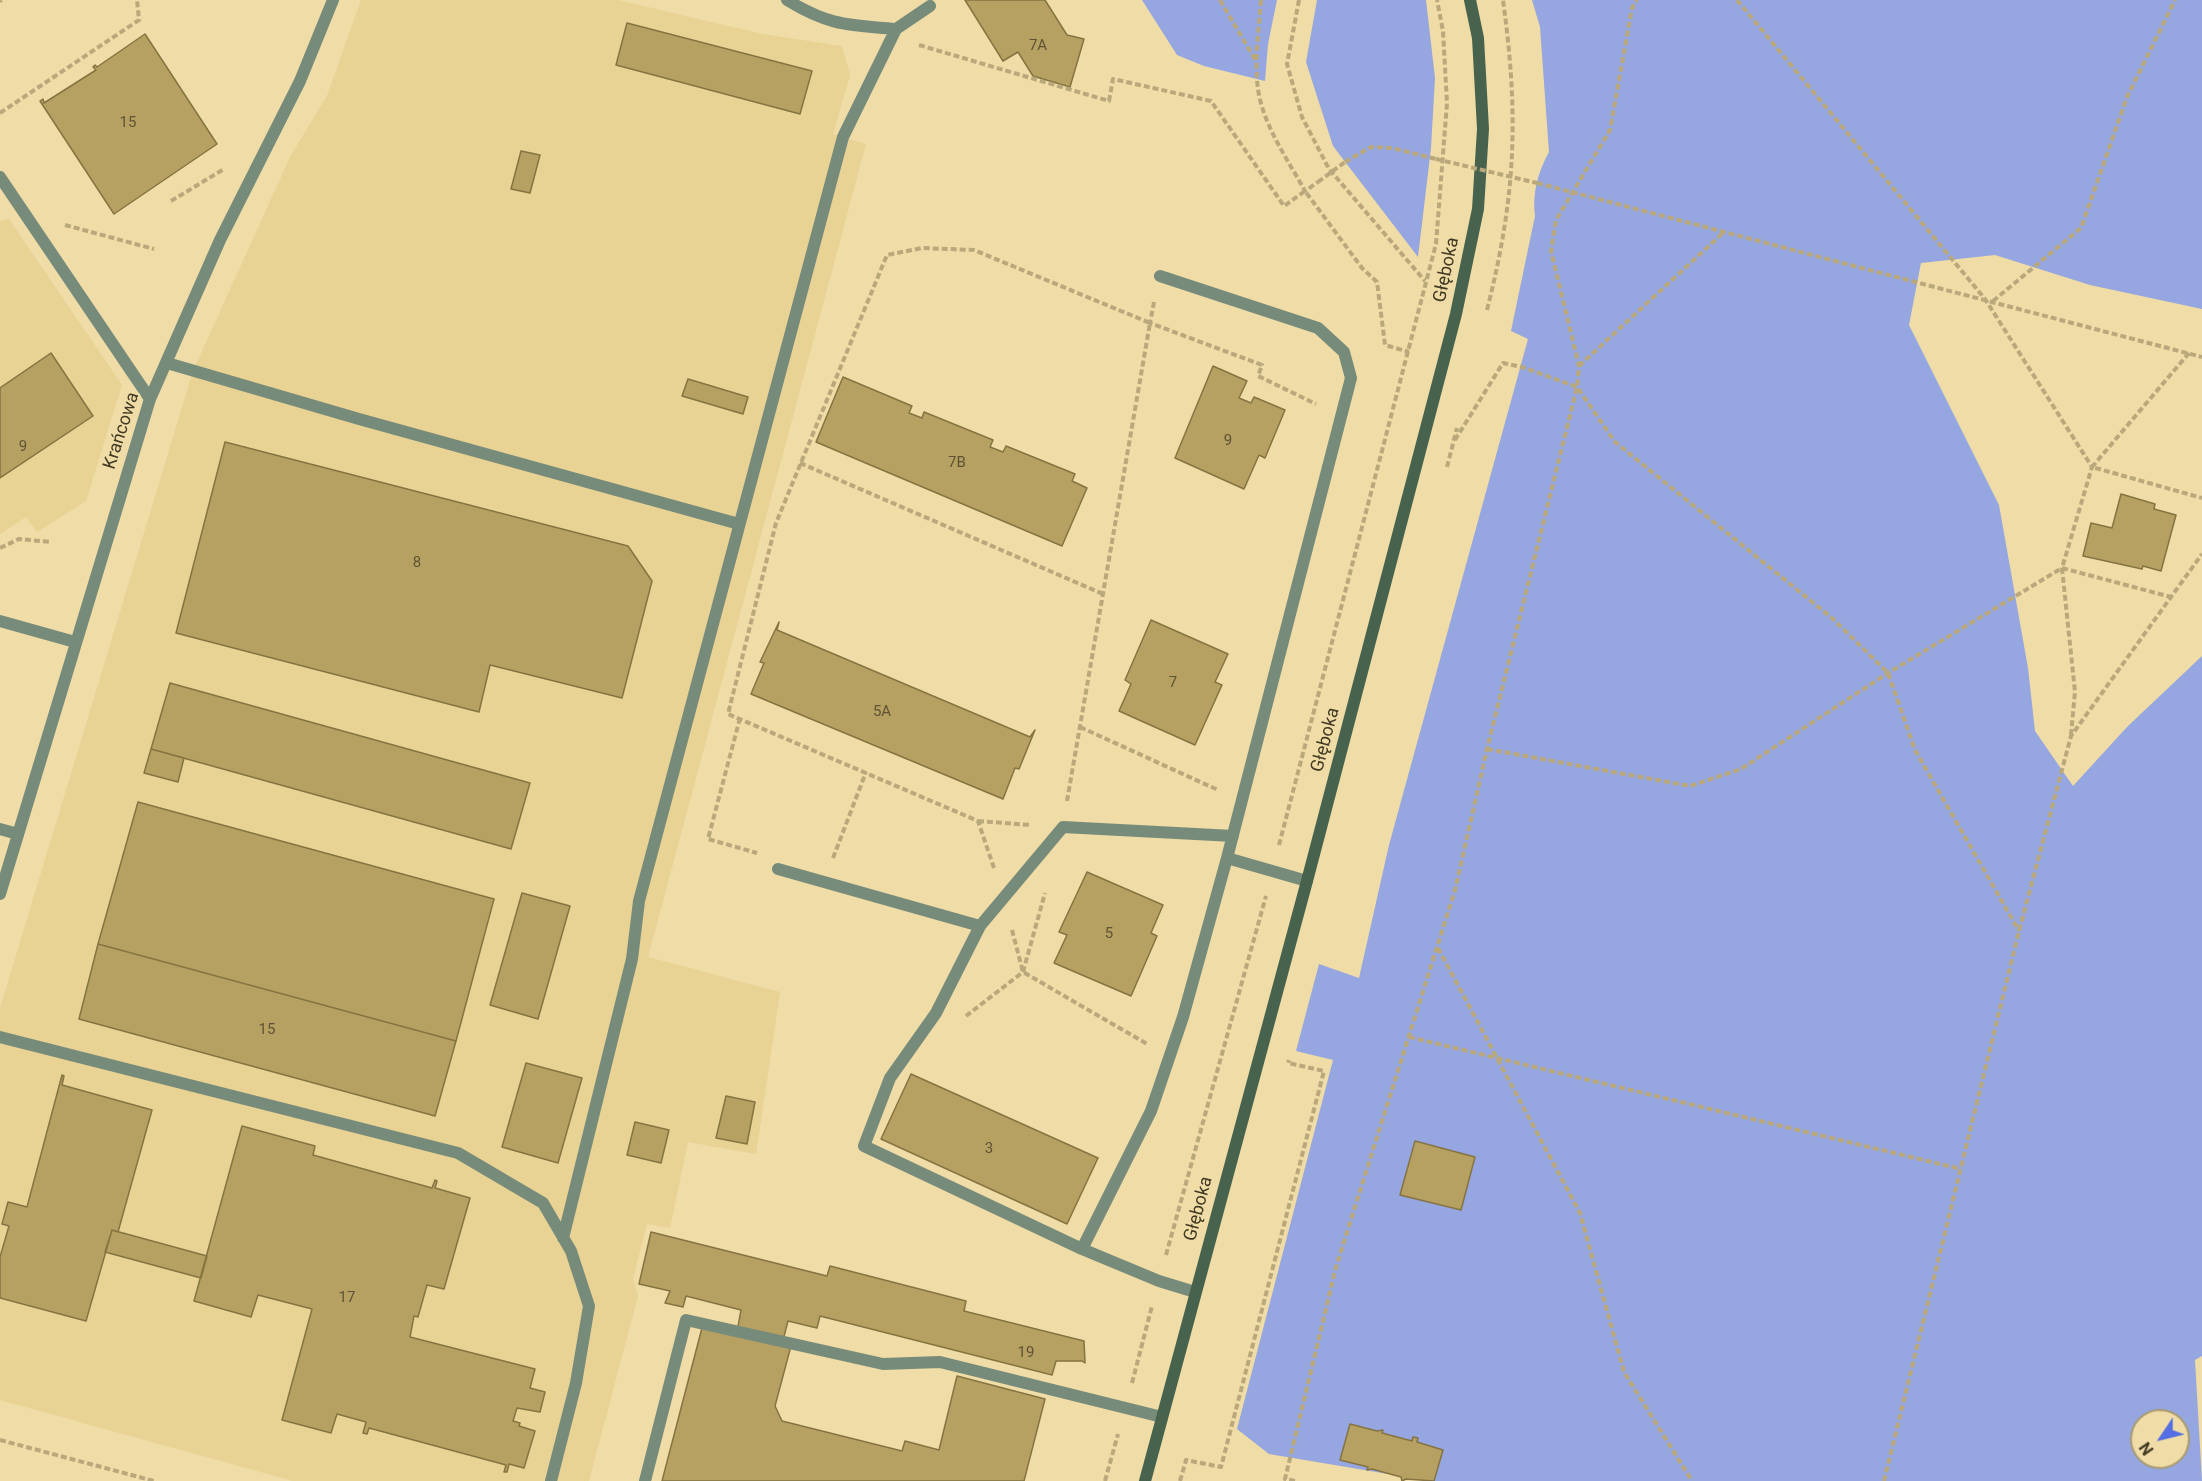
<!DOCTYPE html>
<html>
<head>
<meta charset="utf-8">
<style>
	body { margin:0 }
	#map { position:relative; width:2202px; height:1481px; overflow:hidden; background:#efdca6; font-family:Roboto,sans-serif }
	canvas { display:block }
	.north { position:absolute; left:2130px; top:1409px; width:60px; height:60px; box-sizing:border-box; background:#efdca6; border:2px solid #a99b72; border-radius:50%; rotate:235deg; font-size:16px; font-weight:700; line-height:24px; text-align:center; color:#413923 }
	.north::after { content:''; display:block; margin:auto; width:21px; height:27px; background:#556ee3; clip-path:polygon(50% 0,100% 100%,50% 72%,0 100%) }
</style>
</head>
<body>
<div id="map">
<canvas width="2202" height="1481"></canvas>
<div class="north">N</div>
</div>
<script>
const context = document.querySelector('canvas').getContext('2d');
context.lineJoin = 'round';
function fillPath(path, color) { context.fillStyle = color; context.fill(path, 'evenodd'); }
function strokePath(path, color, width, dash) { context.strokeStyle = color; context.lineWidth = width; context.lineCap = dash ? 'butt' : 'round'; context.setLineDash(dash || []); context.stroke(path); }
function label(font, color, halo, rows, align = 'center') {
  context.font = font + ' Roboto,sans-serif'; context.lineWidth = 4.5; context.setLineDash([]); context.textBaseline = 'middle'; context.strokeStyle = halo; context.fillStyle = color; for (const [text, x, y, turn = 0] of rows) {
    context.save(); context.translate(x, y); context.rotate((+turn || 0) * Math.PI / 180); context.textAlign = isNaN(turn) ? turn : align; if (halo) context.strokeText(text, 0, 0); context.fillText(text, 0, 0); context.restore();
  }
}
const built = new Path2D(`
	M361,0H618L762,34L842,46L850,75L833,134L866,144L648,957L780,992L756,1154L688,1142L670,1228L647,1224L633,1279L638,1296L589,1481H293L0,1400V1008L193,371L291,155L327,96Z
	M9,219L122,385L86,501L37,532L26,517L0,534V221Z`);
const forest = new Path2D(`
	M1142,0H1277L1268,44L1265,81L1204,66L1177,55Z
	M1317,0H1426L1435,78L1431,148L1418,257L1333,146L1306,62Z
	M1532,0H2202V309L2090,285L1995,255L1921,263L1909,325L1999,505L2028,668L2035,731L2073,786L2127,727L2202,656V1356L2195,1360L2202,1481H1430L1269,1454L1237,1429L1333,1060L1296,1051L1319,964L1359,978L1389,845L1528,339L1511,331L1535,216C1532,193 1538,172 1549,152L1540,27ZM2142,1421H2178V1457H2142Z`);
const building = new Path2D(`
	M965,0H1045L1067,35L1084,39L1070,87L1033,76L1018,52L1003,61Z
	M627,23L812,71L800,114L616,65Z
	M145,34L217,144L114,214L40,101L43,99L44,103L96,70L93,67L95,65L97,67Z
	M521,151L540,155L530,193L511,189Z
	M51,353L93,416L0,478V388Z
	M1213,366L1247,381L1239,398L1251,403L1254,397L1285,410L1265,458L1259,455L1244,489L1175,458Z
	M843,377L912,406L909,413L922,418L924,412L993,440L990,447L1003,452L1006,446L1075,474L1072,481L1087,488L1062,546L816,442Z
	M688,379L748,397L743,414L682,396Z
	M225,442L628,546L652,581L622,698L490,665L479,712L176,633Z
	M2121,494L2155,504L2154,509L2176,515L2161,571L2143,566L2142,569L2083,556L2091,523L2112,528Z
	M1151,620L1228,654L1215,682L1222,685L1195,745L1119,711L1131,684L1125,680Z
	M779,622L777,630L1030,737L1035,730L1019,769L1015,768L1003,799L751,694L764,663L760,662Z
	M170,683L530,783L511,849L151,749Z
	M151,749L184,758L178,782L144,773Z
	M138,802L494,899L456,1041L98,944Z
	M1087,872L1163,905L1151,933L1157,936L1131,996L1054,963L1067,935L1059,932Z
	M522,893L570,906L538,1019L490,1005Z
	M98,944L456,1041L435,1116L79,1019Z
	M526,1063L582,1078L558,1163L502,1147Z
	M911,1074L1098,1158L1067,1224L881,1139Z
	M62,1075L64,1076L62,1085L152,1110L118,1232L112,1230L86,1321L0,1298V1257L9,1226L2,1224L8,1202L27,1207Z
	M726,1096L755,1102L747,1144L716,1138Z
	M635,1122L669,1130L661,1163L627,1155Z
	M242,1126L315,1146L313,1155L432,1188L435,1180L437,1181L435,1188L470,1198L444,1289L427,1285L418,1317L414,1316L410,1337L535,1369L530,1388L545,1392L540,1412L517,1408L513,1421L520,1423L519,1426L535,1431L524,1468L509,1464L507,1472H504L506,1465L369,1428L367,1434L363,1433L366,1422L337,1414L331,1433L282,1420L312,1309L258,1295L251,1317L194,1301Z
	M1415,1141L1475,1157L1461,1210L1400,1195Z
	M112,1230L207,1256L201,1278L105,1252Z
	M651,1232L827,1276L830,1266L966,1301L964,1311L1084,1341L1085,1363L1082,1361H1056L1052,1375L820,1316L817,1328L788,1321L782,1344L791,1346L775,1406L782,1421L902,1451L905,1441L939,1450L957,1376L1045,1399L1024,1481H662L703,1324L737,1332L741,1310L686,1296L683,1307L665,1303L670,1291L639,1284Z
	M1350,1424L1377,1431L1383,1430L1382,1433L1412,1441L1413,1437L1418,1438L1417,1442L1443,1450L1434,1481L1406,1479L1402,1481L1401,1477L1372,1469L1367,1470L1368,1467L1340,1460Z`);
const path = new Path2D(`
	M1220,0L1256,61
	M1261,0C1259,29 1254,60 1258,89C1263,125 1288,160 1305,191L1318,182
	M1299,0L1287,64L1302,117L1329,169L1425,281
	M1737,0L1985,299L2092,467L2062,568L2075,692L2071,735
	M0,2L1,0
	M919,45L1109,101L1113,79L1211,101L1284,206L1305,191L1362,268L1377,282L1385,345L1409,352
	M0,113L139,20L137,0
	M1345,162L1371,147L1392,148L1436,159
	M1537,183L2202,357
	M171,201L224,169
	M65,225L154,249
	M1993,301L2081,228L2127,97L2175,0
	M1154,302L1150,323L1262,365L1258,376L1316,404
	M1487,310C1516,196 1519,116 1503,0
	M2189,353L2092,467L2202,498
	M1579,366L1725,231
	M1455,440L1503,363L1522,367L1577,387L1615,442L1832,618L1888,673L1915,750L2019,931
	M800,463L1103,594
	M1447,467L1457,428
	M0,548L19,539L51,542
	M740,718L708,839L757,853
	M1080,727L1218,790
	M1487,749L1690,786L1741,769L1888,673L2062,568L2171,597
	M978,821L1031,825
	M1279,845L1436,244L1447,103L1443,31L1437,0
	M833,858L866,772
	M994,868L978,821L728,714L776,523L887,255L922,248L974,250L1150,323L1067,801
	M1012,930L1023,972L1147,1044
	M1438,948L1580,1213L1624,1372L1692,1481
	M966,1016L1023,972L1045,893
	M1409,1037L1961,1169
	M1166,1255L1266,896
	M1132,1383L1152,1306
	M0,1440L154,1481
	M1105,1481L1118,1434
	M1180,1481L1186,1460L1221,1467L1324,1071L1288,1063L1289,1060
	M1295,1481L1285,1479L1336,1267L1455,890L1487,749L1577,387L1579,366L1551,251L1556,220L1610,130L1632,8L1637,0
	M1884,1481L2019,931L2071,736L2202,554`);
const lane = new Path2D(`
	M787,0C829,26 849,25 896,29
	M0,177L150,399
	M1160,276L1318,328L1344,352L1351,378L1227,858L1307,881
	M167,363L359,419L739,524
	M0,621L75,642
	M0,829L18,834
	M778,869L980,926L936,1013L890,1078L864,1146L1082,1249
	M980,926L1063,827L1233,836
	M0,1037L458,1153L543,1203L571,1251L589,1306L576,1383L551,1481
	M563,1238L632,959L639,901L843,137L896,29L930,6
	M1195,1292L1159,1281L1082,1249L1151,1111L1183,1017L1227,858
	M645,1481L686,1320L883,1364L940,1362L1162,1417`);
const street = new Path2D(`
	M0,894L150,399L220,240L300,81L333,0`);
const secondary = new Path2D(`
	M1145,1481L1307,881L1456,314L1478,209L1483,129L1478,38L1470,0`);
const pathBridge = new Path2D(`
	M1436,159L1537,183
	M1318,182L1345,162`);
const numberNames = [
	["7A",1038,46],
	["15",128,123],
	["9",1228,441],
	["9",23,447],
	["7B",957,463],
	["8",417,563],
	["7",1173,683],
	["5A",882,712],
	["5",1109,934],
	["15",267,1030],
	["3",989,1149],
	["17",347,1298],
	["19",1026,1353]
];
const streetNames = [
	["Głęboka",1447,270,-78],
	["Krańcowa",122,431,-72],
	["Głęboka",1326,740,-75],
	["Głęboka",1199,1209,-75]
];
fillPath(built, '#e8d294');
fillPath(forest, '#95a6e0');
fillPath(building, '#b7a162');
strokePath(building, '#857441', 1.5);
strokePath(path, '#b8a87c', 4, [6, 3]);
strokePath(lane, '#778b7b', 12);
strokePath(street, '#778b7b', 12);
strokePath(secondary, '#47634d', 12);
strokePath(pathBridge, '#b8a87c', 4, [6, 3]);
label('15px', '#5e5333', null, numberNames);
label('18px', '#413923', '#efdca6', streetNames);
</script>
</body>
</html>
